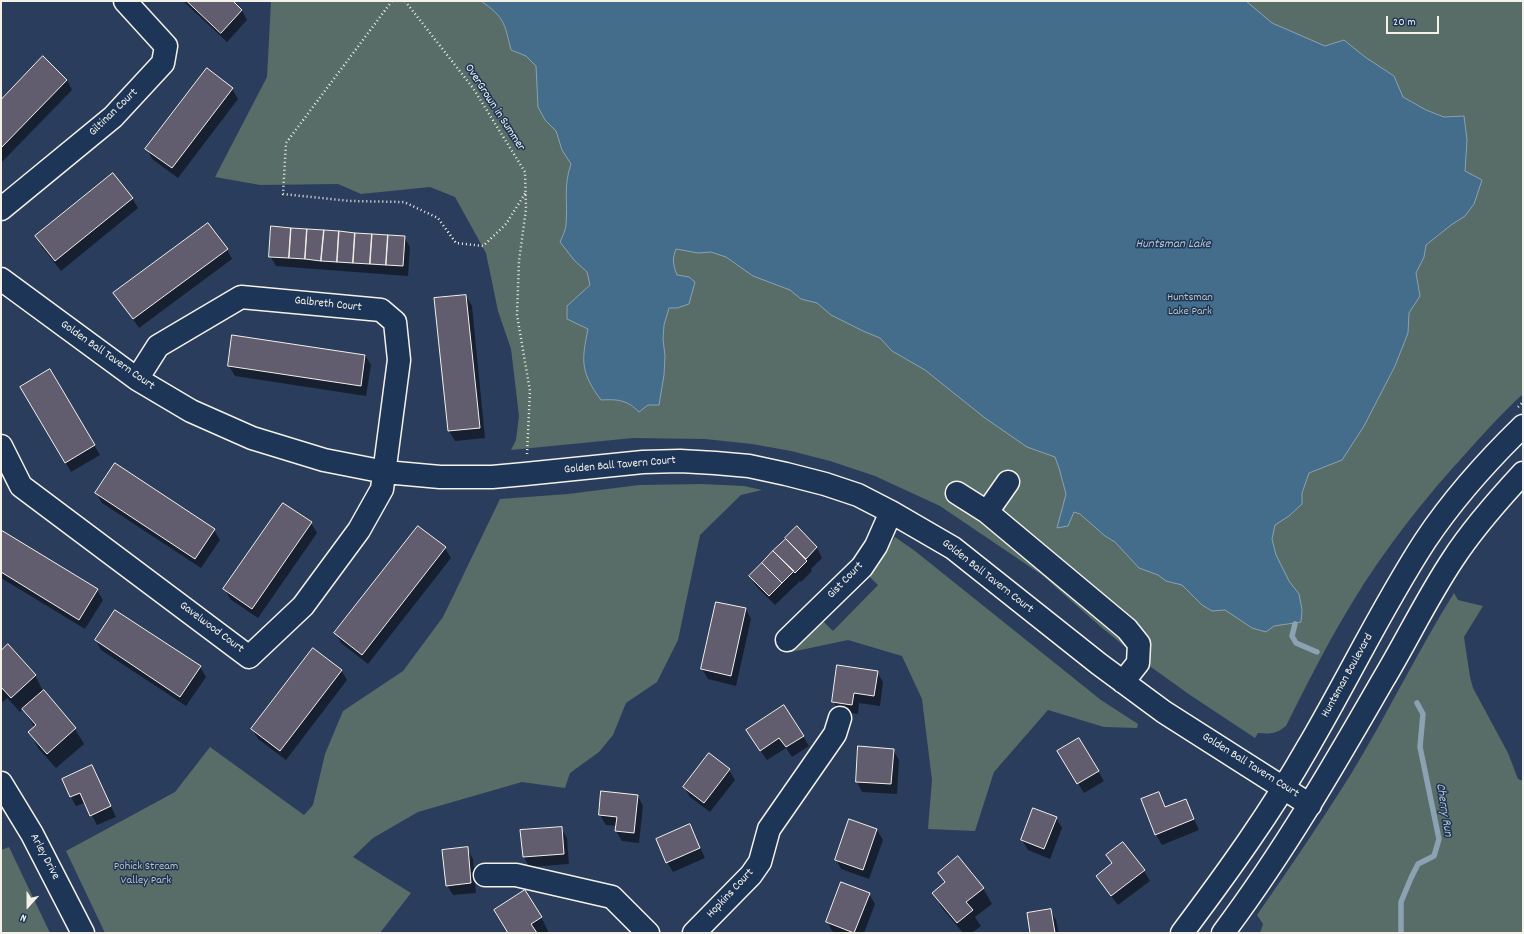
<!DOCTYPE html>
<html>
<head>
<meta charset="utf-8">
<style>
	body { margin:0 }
	#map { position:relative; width:1524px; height:934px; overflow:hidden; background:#2b3d5c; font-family:Dekko,sans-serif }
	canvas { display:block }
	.frame { position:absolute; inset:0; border:2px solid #f4f1e8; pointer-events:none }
	.north { position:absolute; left:8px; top:886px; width:40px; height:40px; -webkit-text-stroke:3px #1d3557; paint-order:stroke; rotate:201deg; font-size:11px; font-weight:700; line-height:16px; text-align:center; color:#f4f1e8 }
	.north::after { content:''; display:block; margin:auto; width:14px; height:18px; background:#f4f1e8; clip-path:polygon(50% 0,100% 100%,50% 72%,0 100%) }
	.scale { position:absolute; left:1386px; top:16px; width:53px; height:18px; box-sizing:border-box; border:2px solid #f4f1e8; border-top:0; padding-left:5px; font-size:12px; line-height:14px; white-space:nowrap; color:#f4f1e8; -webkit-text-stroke:3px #1d3557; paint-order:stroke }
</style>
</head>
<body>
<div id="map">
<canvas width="1524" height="934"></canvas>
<div class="frame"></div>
<div class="north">N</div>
<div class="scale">20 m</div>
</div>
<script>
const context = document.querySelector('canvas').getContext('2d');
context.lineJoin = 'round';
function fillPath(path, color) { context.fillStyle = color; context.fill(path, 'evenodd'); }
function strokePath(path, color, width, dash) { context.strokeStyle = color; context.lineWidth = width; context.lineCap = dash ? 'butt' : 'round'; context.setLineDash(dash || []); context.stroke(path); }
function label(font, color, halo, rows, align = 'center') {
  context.font = font + ' Dekko,sans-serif'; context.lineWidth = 3; context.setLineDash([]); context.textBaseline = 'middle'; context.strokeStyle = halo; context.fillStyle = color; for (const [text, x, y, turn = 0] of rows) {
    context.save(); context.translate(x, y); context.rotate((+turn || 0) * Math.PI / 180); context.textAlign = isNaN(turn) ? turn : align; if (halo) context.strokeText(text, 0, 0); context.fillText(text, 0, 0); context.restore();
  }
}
const green = new Path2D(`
	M271,1H1523V394C1503,412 1486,431 1468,451C1425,498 1385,548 1352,603C1328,642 1307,684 1286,726C1276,734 1270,734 1258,733L1255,738L1190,695L1144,662L1101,627L1042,575L940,506L875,476L830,461L791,451L752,444L705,439L633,438L511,450L516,440L519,416L511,349L498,311L486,253L455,197L430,187L361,194L338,184L260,185L215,177L267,77Z
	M701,484L744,486L762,490L741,495L700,535L678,640L657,682L626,703L613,735L599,752L570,773L565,788L522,782L418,812L373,838L353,857L411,893L380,933H105L66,851L175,792L210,747L304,815L313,805L325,754L343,711L403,671L443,617L500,499L568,494L639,485Z
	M895,537L915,551L1101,700L1138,724L1137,728L1104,727L1048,710L994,772L975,831L928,829L932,780L922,699L902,656L848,640L791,652L820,623L824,622L833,631L878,585L869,576Z
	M1454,593L1458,600L1483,606L1464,637L1470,677L1473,688L1508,753L1518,779L1523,781V933H1260L1263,924L1257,915C1289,869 1321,822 1351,774C1387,715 1417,652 1454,593Z
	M9,847L50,933H1V850Z`);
const water = new Path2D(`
	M481,1H1246L1272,23L1325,46L1344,40L1365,57L1394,76L1403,97L1426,110L1444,117L1464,116L1467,140L1465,171L1482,180L1474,204L1465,216L1451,225L1426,245L1424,257L1416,273L1420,296L1409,313L1408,333L1395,366L1364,426L1342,460L1309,473L1302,493V504L1289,516L1275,525L1272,539L1276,555L1289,581L1299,594L1302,610L1301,622L1274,626L1266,632L1252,628L1225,610L1212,611L1202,605L1182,585L1166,581L1158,575L1139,568L1115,542L1105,536L1080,514L1074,512L1068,526L1057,528L1066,494L1059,468L1055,457L1027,447L985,418L925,370L892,351L880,338L863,331L831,315L817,303L801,299L790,290L753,276L726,257L711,252L698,253L676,249C672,259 673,265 677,275L689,277L695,282L689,304L677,308H669L664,325L663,339L665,356L664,375L659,405H648L639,412C627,400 618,399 601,400C581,373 581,362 588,329L567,319V306L590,285L587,272L574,260L560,242C562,237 566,230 566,224C568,202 563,187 571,164L562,150L556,131L545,120L538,107L536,66L526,56L511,50C504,22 505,18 481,1Z`);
const shadow = new Path2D(`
	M183,1H232L242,10L247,20L227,42Z
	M67,80L72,90L1,163V101Z
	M232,89L238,99L178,178L152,159L147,149Z
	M132,198L138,208L61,271L42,247L36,237Z
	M404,237L410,247L408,276L276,266L270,256Z
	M227,249L232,259L139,328L115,293Z
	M466,296L472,306L485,438L455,441L449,431Z
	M233,336L365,355L371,365L366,396L235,376L229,366Z
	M50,370L100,455L71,472L21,387Z
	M96,493L214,530L220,540L201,568L102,503Z
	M311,523L317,533L258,618L230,599L225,589Z
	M797,528L817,548L822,558L811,569L812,571L801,582L800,581L775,605L756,586L750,576Z
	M1,532L97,590L103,600L85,629L1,578Z
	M445,548L451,558L368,664L341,643L336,633Z
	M746,609L751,619L736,686L708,679L702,669Z
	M96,640L200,667L206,677L186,706L101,650Z
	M1,652L35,675L43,691L75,729L84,744L56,768L38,748L30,732L35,728L23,709L20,712L7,698L3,702L1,700Z
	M341,670L347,680L286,760L258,739L252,729Z
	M877,672L883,682L880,706L859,703L858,714L839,711L833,701Z
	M803,736L809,746L792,757L786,748L767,760L753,740Z
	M893,750L899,760L897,794L862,792L857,782Z
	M1064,761L1098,771L1104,781L1084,793Z
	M92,767L116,817L97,825L85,803L76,806L71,797Z
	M729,770L735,780L710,812L690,797L684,787Z
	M1158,793L1166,808L1185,800L1199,830L1162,845L1156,835L1142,800Z
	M638,796L643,806L639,843L622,841L616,831L617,826L606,825L600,815Z
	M1056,818L1062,828L1050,859L1028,850L1022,840Z
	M689,825L705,858L673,872L667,862Z
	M561,828L567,838L569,864L529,867L524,857Z
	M877,830L883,840L869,879L841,869L836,859Z
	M467,849L473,859L476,893L453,895L447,885Z
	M1107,855L1144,871L1150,881L1118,905L1103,886L1097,876L1113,864Z
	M939,873L983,888L992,904L975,917L981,926L972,933H963L942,908L934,893L945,884Z
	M869,894L875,904L864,933H837L833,932L827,922Z
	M1050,910L1056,920L1059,933H1031Z
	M541,917L549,933H509Z`);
const stream = new Path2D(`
	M1295,624L1292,636L1296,643L1317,652
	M1401,933V902L1411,878L1418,864L1434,856L1439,839L1420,747L1423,714L1417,703`);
const building = new Path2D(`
	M187,1H233L242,10L221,33Z
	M43,56L67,80L1,148V100Z
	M207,68L233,88L172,168L145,149Z
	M113,173L133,198L55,261L35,236Z
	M208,223L228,249L133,319L113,293Z
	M271,226L291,228L289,258L269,257Z
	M291,228L307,229L305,259L289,258Z
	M307,229L324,230L321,261L305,259Z
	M324,230L339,231L337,262L321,261Z
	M339,231L355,233L353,263L337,262Z
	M355,233L372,234L370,264L353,263Z
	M372,234L388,235L386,265L370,264Z
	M388,235L405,236L403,266L386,265Z
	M466,295L480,428L448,431L434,298Z
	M232,335L365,355L361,386L228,366Z
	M50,369L95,445L65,463L20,387Z
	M115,463L215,529L195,559L95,493Z
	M283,503L312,522L252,609L223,589Z
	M418,526L446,547L362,655L334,633Z
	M797,526L817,547L806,559L785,538Z
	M1,530L98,589L79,620L1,572Z
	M786,539L807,561L795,573L773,551Z
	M773,551L794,571L782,583L762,563Z
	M762,563L782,583L769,596L749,576Z
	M716,602L746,608L731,676L701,669Z
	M115,610L201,666L180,697L95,640Z
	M8,644L36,675L11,698L1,687V651Z
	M313,648L342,670L280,751L251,729Z
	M837,665L878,671L874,696L854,693L852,705L832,702Z
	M44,690L76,728L47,754L28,732L36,725L22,709Z
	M784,705L804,736L786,747L779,738L760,751L746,730Z
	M1079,738L1099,771L1077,784L1057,751Z
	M858,746L894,749L891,784L856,782Z
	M709,753L730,769L704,803L683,787Z
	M92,765L111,806L90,816L80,793L70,797L62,779Z
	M601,791L638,795L634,833L615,831L617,817L599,815Z
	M1159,792L1165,807L1186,799L1194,819L1155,835L1141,799Z
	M1033,808L1057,817L1044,849L1021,840Z
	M849,819L877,829L863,870L835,860Z
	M690,824L700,848L666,863L656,839Z
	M562,827L564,854L523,857L520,830Z
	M1123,842L1145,870L1111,896L1096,876L1112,863L1106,855Z
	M468,847L471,883L446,886L442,850Z
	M958,856L984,888L966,902L973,910L957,923L932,893L945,882L938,873Z
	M841,882L870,893L854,933L826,922Z
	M525,890L542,917L531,924L537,933H508L494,910Z
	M1051,909L1055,933H1030L1027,913Z`);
const path = new Path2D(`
	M392,1L286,143L283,194L350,201L404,202L438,218L456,243L483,246L506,224L526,192
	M405,1L473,88L525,172L526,209L519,261L517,315L530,391L527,454
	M1518,407L1523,402`);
const minor = new Path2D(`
	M1,209L113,117L163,63L166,46L125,1
	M1,279L137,379L191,411L252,438L324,460L385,472L440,477H492L525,474L643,462L680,461L715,463L749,466L786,474L825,484L858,495L891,512L953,548L1099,664L1164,712L1310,805
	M1,446L21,486L249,657L303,606L359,530L382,489L399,360L395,322L381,310L241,297L158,346L137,379
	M1008,482L987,512L1127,629L1139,644L1138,663L1123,682
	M957,493L987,512
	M787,640L862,567L876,546L891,512
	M1,783L32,834L83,933
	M485,875H516L612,897L648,933
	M694,933L751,875L760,862L769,829L835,734L840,718
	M1182,933C1227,873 1271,812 1308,747C1348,679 1382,607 1425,541C1453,499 1487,461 1523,426
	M1223,933C1283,853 1333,767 1383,680C1407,640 1427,598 1453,559C1473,528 1498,500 1523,473`);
const streetNames = [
	["OverGrown in Summer",494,108,57],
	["Giltinan Court",114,113,-44],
	["Galbreth Court",328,305,6],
	["Golden Ball Tavern Court",107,356,35],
	["Golden Ball Tavern Court",620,466,-5],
	["Golden Ball Tavern Court",987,577,38],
	["Gist Court",846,581,-46],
	["Gavelwood Court",211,628,37],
	["Huntsman Boulevard",1348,676,-61],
	["Golden Ball Tavern Court",1250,766,32],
	["Arley Drive",44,857,62],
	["Hopkins Court",731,894,-47]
];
const parkNames = [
	["Huntsman",1190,298],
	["Lake Park",1190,312],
	["Pohick Stream",146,867],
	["Valley Park",146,881]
];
const waterNames = [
	["Huntsman Lake",1173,245],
	["Cherry Run",1443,810,81]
];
fillPath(green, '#586c68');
fillPath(water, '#446d8c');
strokePath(water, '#8aa2b1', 1);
fillPath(shadow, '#0007');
strokePath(stream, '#8aa2b1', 5.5);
fillPath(building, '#615c6e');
strokePath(building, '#f4f1e8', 1);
strokePath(minor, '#f4f1e8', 25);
strokePath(path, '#f4f1e8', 2.5, [1, 3]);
strokePath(minor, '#1d3557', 22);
label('12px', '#f4f1e8', '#1d3557', streetNames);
label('12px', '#bdc2bb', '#1d3557', parkNames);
label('italic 13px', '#b6c3c8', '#1d3557', waterNames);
</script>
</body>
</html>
